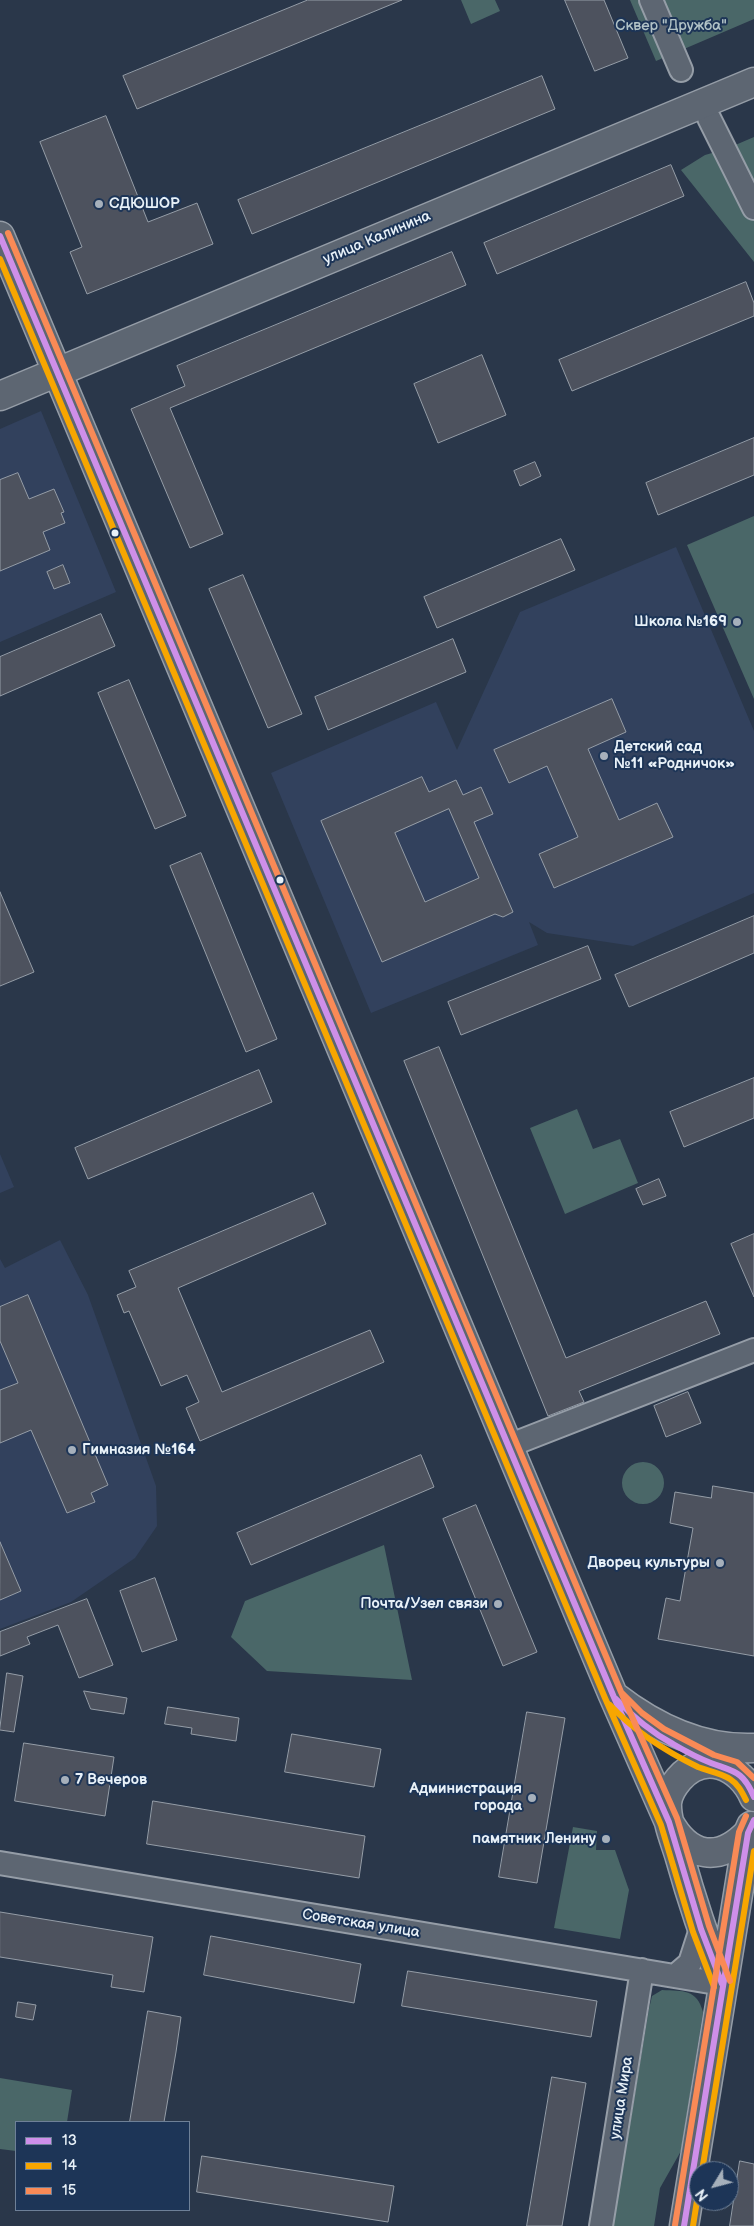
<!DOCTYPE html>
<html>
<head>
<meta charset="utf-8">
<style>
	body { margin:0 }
	#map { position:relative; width:754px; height:2226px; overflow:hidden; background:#2a374a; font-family:"Balsamiq Sans",sans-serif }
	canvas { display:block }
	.legend { position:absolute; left:15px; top:2121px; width:175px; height:90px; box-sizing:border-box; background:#1d3557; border:1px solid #6e8097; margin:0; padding:6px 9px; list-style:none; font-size:15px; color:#e8f1f8 }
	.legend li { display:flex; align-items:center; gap:10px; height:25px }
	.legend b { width:25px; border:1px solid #6e8097 }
	.north { position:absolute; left:689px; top:2161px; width:50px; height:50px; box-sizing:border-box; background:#1d3557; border:1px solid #6e8097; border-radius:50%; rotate:233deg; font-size:14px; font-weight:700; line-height:20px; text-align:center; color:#e8f1f8 }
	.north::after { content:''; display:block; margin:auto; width:18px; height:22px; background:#a6b0bb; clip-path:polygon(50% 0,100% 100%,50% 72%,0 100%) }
</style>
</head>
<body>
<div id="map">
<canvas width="754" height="2226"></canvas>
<ul class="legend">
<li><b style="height:6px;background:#ce8fe9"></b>13</li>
<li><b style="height:6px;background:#f7a600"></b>14</li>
<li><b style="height:6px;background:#f98a56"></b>15</li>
</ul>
<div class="north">N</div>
</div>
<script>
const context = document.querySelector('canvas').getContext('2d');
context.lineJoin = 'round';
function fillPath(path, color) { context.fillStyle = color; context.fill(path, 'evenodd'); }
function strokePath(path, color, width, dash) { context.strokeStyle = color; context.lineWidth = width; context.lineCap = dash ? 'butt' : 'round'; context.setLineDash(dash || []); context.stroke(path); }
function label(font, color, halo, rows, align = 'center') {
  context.font = font + ' "Balsamiq Sans",sans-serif'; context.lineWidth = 4; context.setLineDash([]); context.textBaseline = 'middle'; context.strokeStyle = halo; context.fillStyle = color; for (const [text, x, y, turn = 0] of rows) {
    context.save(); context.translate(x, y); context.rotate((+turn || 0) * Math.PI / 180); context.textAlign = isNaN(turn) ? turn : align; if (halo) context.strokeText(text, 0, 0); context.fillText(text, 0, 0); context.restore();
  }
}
const built = new Path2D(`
	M41,411L116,592L0,642V429Z
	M676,547L754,731V893L633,946L547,933L529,922L538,945L371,1013L271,773L436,702L457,750L520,612Z
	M0,1154L14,1187L0,1193Z
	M60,1240L88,1295L156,1486L157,1526L135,1558L71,1602L0,1629V1259L5,1268Z`);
const green = new Path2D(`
	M461,0H495L500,11L471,24Z
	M630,0H754V19L656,61Z
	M754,137V262L681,170L705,155L726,149Z
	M754,516V699L687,545Z
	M577,1109L593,1149L620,1139L638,1183L565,1214L530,1128Z
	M622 1483a21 21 0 1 1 42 0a21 21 0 1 1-42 0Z
	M384,1545L412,1680L267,1671L231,1637L245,1601Z
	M573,1827L597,1831L596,1850H615L629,1890L620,1939L554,1928Z
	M662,1990C683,1991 697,1989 703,2012L681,2151L660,2188L654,2226H613L649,2009L652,1996Z
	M0,2078L72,2090L67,2122H16V2151L0,2149Z`);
const building = new Path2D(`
	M308,0H402L137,109L123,76Z
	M565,0H604L628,58L595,71Z
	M542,76L555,109L252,234L238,200Z
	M106,116L148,222L197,203L213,244L87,294L70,252L82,247L40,142Z
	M671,165L684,196L497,274L484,243Z
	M452,252L466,285L170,408L223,534L190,548L131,409L185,386L177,366Z
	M746,282L754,303V316L572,391L559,360Z
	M482,355L506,415L438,443L414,384Z
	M754,438V475L658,515L646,483Z
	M535,462L541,476L520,486L514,471Z
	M18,473L29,499L54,489L64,512L61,513L65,523L43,532L50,550L0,571V480Z
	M561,539L575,570L437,628L424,597Z
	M63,565L70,583L54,589L47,572Z
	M243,575L302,714L268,728L209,589Z
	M101,614L115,646L0,696V657Z
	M453,639L466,672L328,730L315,697Z
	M129,680L186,816L155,829L98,693Z
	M612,699L626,732L588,749L619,820L657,803L673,837L554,888L539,854L578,837L547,766L509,783L494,750Z
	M422,777L429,792L456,780L463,795L481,787L493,814L474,822L513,912L503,917L495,914L382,962L321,821ZM449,809L479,878L425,902L395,833Z
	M201,853L277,1039L246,1052L170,866Z
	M0,892L34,972L0,986Z
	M754,916V953L629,1007L615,975Z
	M588,946L601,979L461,1035L448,1002Z
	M439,1047L566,1358L706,1301L720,1334L579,1391L584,1402L548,1416L404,1061Z
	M259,1070L272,1102L88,1179L75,1148Z
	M754,1078V1118L684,1147L670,1112Z
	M659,1179L666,1196L643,1205L636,1189Z
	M313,1193L326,1224L178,1288L222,1392L370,1330L384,1362L200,1441L186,1408L199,1402L187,1375L161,1386L129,1311L124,1313L117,1295L136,1287L129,1271Z
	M754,1234V1297L731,1244Z
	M28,1295L108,1485L91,1493L95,1502L67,1513L31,1430L0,1443V1390L18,1383L0,1341V1307Z
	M688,1392L701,1423L666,1437L654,1406Z
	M421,1455L434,1487L251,1565L237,1533Z
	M713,1486L754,1493V1656L658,1639L666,1598L680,1601L693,1528L670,1523L675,1492L711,1498Z
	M476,1505L537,1652L503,1666L443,1519Z
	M0,1542L21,1591L0,1600Z
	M155,1578L177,1640L142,1652L120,1591Z
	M87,1599L113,1665L79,1678L58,1625L27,1637L30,1644L0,1656V1632Z
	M7,1673L23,1676L14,1732L0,1730Z
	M84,1691L127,1698L124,1714L91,1709Z
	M168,1707L239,1718L236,1741L191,1734L192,1728L165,1724Z
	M527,1712L565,1718L537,1883L499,1877Z
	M292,1734L381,1749L374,1787L285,1772Z
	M24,1743L114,1757L105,1816L15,1801Z
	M153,1801L365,1836L359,1878L147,1844Z
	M0,1912L153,1937L144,1992L111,1987L113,1975L0,1957Z
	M211,1936L361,1964L354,2003L204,1975Z
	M408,1971L597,2001L591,2037L402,2006Z
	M18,2002L36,2005L33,2020L16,2017Z
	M148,2011L181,2017L176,2052L164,2122H130Z
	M552,2077L586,2083L562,2226H527Z
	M202,2156L394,2186L388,2222L197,2192Z
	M740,2161L754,2164V2226H730Z`);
const street = new Path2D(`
	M651,0L681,70
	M709,118L754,208
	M508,1446L754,1350
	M0,1863L722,1984
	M675,1976L690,1963L701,1929
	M601,2226L642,1970`);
const secondary = new Path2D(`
	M0,236L613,1695L669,1822C689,1858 719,1863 748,1833
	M0,396L754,82
	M614,1696C654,1727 702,1750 754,1748
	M722,1984C706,1942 692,1901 680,1858C675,1841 666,1821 667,1803C668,1793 673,1786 679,1779C704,1750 740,1765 754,1797
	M684,2226L748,1833L751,1826`);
const bus1 = new Path2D(`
	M0,236L613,1695L669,1822L701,1929L722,1984
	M616,1699C633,1717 651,1732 673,1744C685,1751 698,1758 711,1763C735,1772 743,1771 754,1797
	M684,2226L748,1833L754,1820`);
const bus2 = new Path2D(`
	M0,259L605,1698L661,1825L693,1932L714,1987
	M610,1705C635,1732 665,1751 698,1767C708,1771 721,1773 730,1779C738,1784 742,1792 746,1800
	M702,2171L754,1851
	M693,2226L699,2188`);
const bus3 = new Path2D(`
	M8,233L621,1692L677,1818L709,1926L730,1981
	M622,1693L642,1713L664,1729L714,1755L737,1762L754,1778
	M675,2225L739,1832L746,1816`);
const markers = [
	[99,204,5,"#a6b0bb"],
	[115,533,4.5,"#e8f1f8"],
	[737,622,5,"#a6b0bb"],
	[604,756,5,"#a6b0bb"],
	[280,880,4.5,"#e8f1f8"],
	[72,1450,5,"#a6b0bb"],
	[720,1563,5,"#a6b0bb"],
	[498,1604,5,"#a6b0bb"],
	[65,1780,5,"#a6b0bb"],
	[532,1798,5,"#a6b0bb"],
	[606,1839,5,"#a6b0bb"]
];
const parkNames = [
	["Сквер \"Дружба\"",671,26]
];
const poiNames = [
	["СДЮШОР",109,204,"left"],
	["Школа №169",727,622],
	["Детский сад",614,747,"left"],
	["№11 «Родничок»",614,764,"left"],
	["Гимназия №164",82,1450,"left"],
	["Дворец культуры",710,1563],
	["Почта/Узел связи",488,1604],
	["7 Вечеров",75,1780,"left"],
	["Администрация",522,1789],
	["города",522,1806],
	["памятник Ленину",596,1839]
];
const streetNames = [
	["улица Калинина",377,238,-23],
	["Советская улица",361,1924,9],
	["улица Мира",622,2098,-81]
];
fillPath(built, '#32415d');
fillPath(green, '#4a6768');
fillPath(building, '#4d525e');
strokePath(building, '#959da7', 1);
strokePath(street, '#959da7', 26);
strokePath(secondary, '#959da7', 31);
strokePath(street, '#5d6672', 22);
strokePath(secondary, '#5d6672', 28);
strokePath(bus1, '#ce8fe9', 6);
strokePath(bus2, '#f7a600', 6);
strokePath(bus3, '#f98a56', 6);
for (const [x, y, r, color] of markers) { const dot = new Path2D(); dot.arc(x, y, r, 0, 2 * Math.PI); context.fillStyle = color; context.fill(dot); strokePath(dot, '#1d3557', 2); }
label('15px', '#b2c3c7', '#1d3557', parkNames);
label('bold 15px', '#e8f1f8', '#1d3557', poiNames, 'right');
label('15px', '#e8f1f8', '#1d3557', streetNames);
</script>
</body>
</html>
